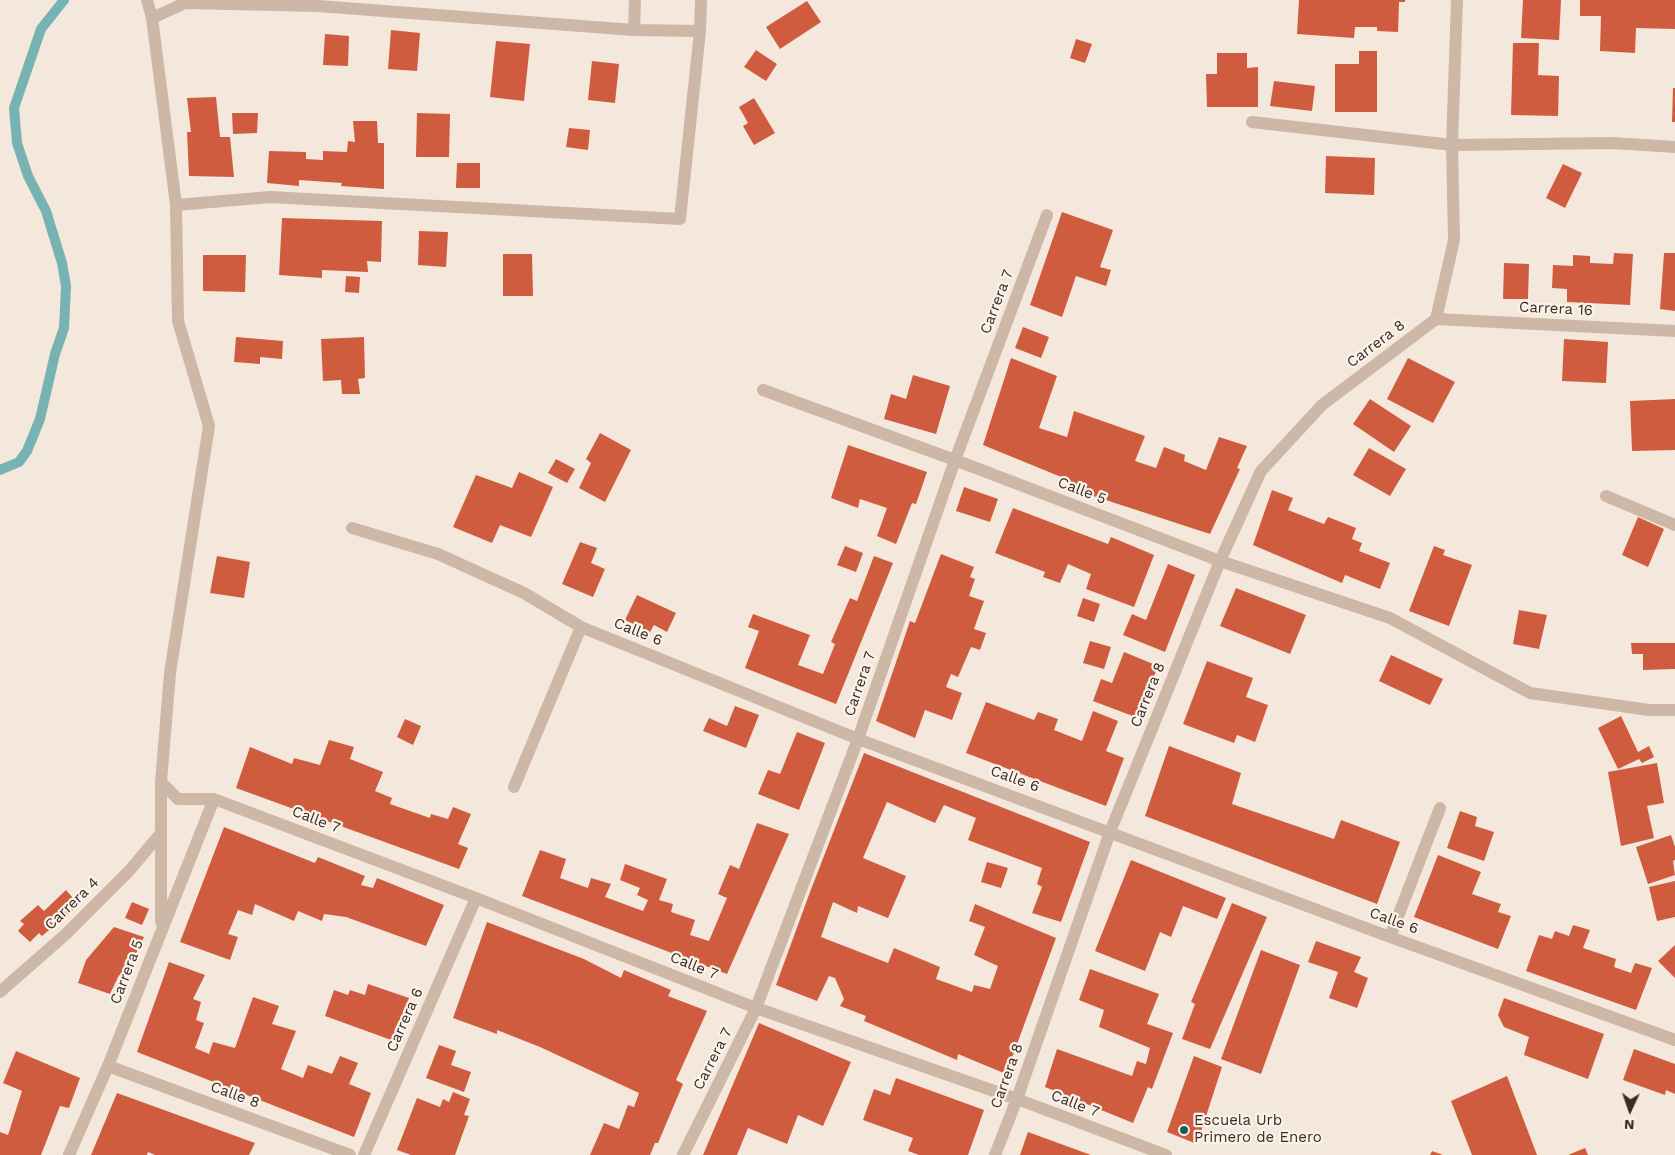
<!DOCTYPE html>
<html>
<head>
<meta charset="utf-8">
<style>
	body { margin:0 }
	#map { position:relative; width:1675px; height:1155px; overflow:hidden; background:#f4e8dc; font-family:"Work Sans",sans-serif }
	canvas { display:block }
	.north { position:absolute; left:1605px; top:1085px; width:50px; height:50px; -webkit-text-stroke:4px #fbf2e9; paint-order:stroke; rotate:183deg; font-size:14px; font-weight:700; line-height:20px; text-align:center; color:#392c28 }
	.north::after { content:''; display:block; margin:auto; width:18px; height:22px; background:#392c28; clip-path:polygon(50% 0,100% 100%,50% 72%,0 100%) }
</style>
</head>
<body>
<div id="map">
<canvas width="1675" height="1155"></canvas>
<div class="north">N</div>
</div>
<script>
const context = document.querySelector('canvas').getContext('2d');
context.lineJoin = 'round';
function strokePath(path, color, width, dash) { context.strokeStyle = color; context.lineWidth = width; context.lineCap = dash ? 'butt' : 'round'; context.setLineDash(dash || []); context.stroke(path); }
function fillPath(path, color) { context.fillStyle = color; context.fill(path, 'evenodd'); }
function label(font, color, halo, rows, align = 'center') {
  context.font = font + ' "Work Sans",sans-serif'; context.lineWidth = 4.5; context.setLineDash([]); context.textBaseline = 'middle'; context.strokeStyle = halo; context.fillStyle = color; for (const [text, x, y, turn = 0] of rows) {
    context.save(); context.translate(x, y); context.rotate((+turn || 0) * Math.PI / 180); context.textAlign = isNaN(turn) ? turn : align; if (halo) context.strokeText(text, 0, 0); context.fillText(text, 0, 0); context.restore();
  }
}
const stream = new Path2D(`
	M0,470L19,462L27,451L40,419L55,354L64,328L66,286L62,263L46,211L28,176L17,143L14,108L41,29L64,0`);
const building = new Path2D(`
	M1299,0H1405V2H1399L1398,32L1377,31V27H1355L1354,38L1297,34Z
	M1523,0H1561L1559,40L1521,38Z
	M1580,0H1675V29L1636,28L1635,53L1600,51L1601,16H1580Z
	M807,1L821,22L780,49L766,27Z
	M391,30L420,33L417,71L388,69Z
	M325,34L349,36L348,66L323,65Z
	M1076,39L1092,44L1085,63L1070,58Z
	M496,41L530,44L524,101L490,97Z
	M1513,43H1539L1538,75L1559,76L1558,116L1511,115Z
	M756,50L777,64L766,81L744,67Z
	M1359,51H1377V112H1335V64H1359Z
	M1217,53H1247V68L1258,67V107H1207L1206,74H1217Z
	M592,61L619,64L615,103L588,100Z
	M1274,81L1315,86L1312,111L1270,106Z
	M1673,88H1675V122H1672Z
	M216,97L220,137H230L234,177L189,176L187,132H191L187,98Z
	M754,98L775,133L754,145L743,126L748,123L739,107Z
	M232,113H258L257,133L233,134Z
	M417,113L450,114L449,157H416Z
	M353,121H377L378,143H384V189L341,186L342,183L299,180V186L267,183L269,151L306,152V159L323,160V151L347,152L348,141L355,142Z
	M569,128L590,130L588,150L566,147Z
	M1326,156L1375,158L1374,195L1325,193Z
	M457,163H480V188H456Z
	M1563,164L1582,173L1565,208L1546,198Z
	M1062,212L1113,230L1100,267L1111,270L1106,286L1076,276L1062,317L1030,305Z
	M282,218L382,221L381,262L367,261L368,272L322,270V278L279,275Z
	M419,231L448,232L446,267L418,265Z
	M1614,253L1633,254L1630,305L1567,302V289L1552,288L1553,265L1573,266V255L1590,256V263L1613,264Z
	M1664,253H1675V311L1660,309Z
	M503,254H532L533,296H503Z
	M203,255H246L245,292L203,291Z
	M1504,263L1529,264L1528,299H1503Z
	M346,276L360,277L359,293L345,292Z
	M1023,327L1049,337L1041,358L1015,348Z
	M236,337L283,341L282,359L260,357V364L234,362Z
	M364,337L365,378L358,379L360,394H342L341,380L323,381L321,339Z
	M1564,339L1608,342L1606,383L1562,381Z
	M1011,358L1057,376L1039,428L1067,437L1074,411L1145,436L1135,461L1156,468L1164,447L1185,455L1184,461L1206,470L1219,437L1247,446L1237,468L1240,469L1210,534L1069,488L1071,481L983,445Z
	M1408,358L1455,382L1433,423L1387,399Z
	M913,375L950,386L936,434L884,419L891,394L906,399Z
	M1370,399L1411,426L1394,452L1353,424Z
	M1675,399V450L1632,451L1630,401Z
	M600,433L631,450L605,502L579,488L591,463L586,459Z
	M848,445L927,472L916,504L912,503L896,544L877,536L887,508L860,499L858,508L831,498Z
	M1369,448L1406,469L1390,496L1353,475Z
	M556,459L575,469L567,483L548,473Z
	M519,472L553,487L531,537L500,525L492,543L453,527L476,475L512,488Z
	M964,487L998,499L990,522L956,511Z
	M1272,490L1293,498L1288,510L1324,524L1328,517L1356,528L1352,539L1362,543L1359,551L1390,563L1380,589L1345,575L1342,583L1253,545Z
	M1013,508L1108,544L1111,537L1154,555L1134,607L1086,589L1091,574L1068,564L1060,583L1043,577L1045,572L995,553Z
	M1638,517L1664,529L1648,567L1622,555Z
	M580,542L597,548L591,563L605,569L593,597L562,584Z
	M845,546L863,553L856,572L837,565Z
	M1434,546L1445,550L1443,555L1472,565L1449,626L1409,611Z
	M941,554L974,567L970,577L975,579L969,596L984,601L974,629L986,633L980,650L971,647L958,677L951,674L946,687L962,693L952,720L925,710L915,738L876,721L910,621L915,623Z
	M217,556L250,562L244,598L210,593Z
	M874,556L893,563L836,704L745,668L759,631L748,627L753,614L810,635L798,665L823,674L835,644L831,642L850,598L857,601Z
	M1168,564L1195,575L1165,652L1123,635L1132,614L1146,620Z
	M1236,588L1306,615L1290,654L1220,626Z
	M637,595L676,613L667,632L654,625L650,632L625,620Z
	M1083,598L1100,604L1094,622L1077,616Z
	M1519,610L1547,615L1539,649L1513,644Z
	M1090,641L1111,647L1104,669L1083,663Z
	M1631,643H1675V669L1643,670V654H1632Z
	M1124,652L1158,666L1138,718L1093,701L1101,679L1112,683Z
	M1391,655L1443,679L1430,705L1379,681Z
	M1207,661L1253,678L1246,697L1268,705L1255,742L1237,735L1234,743L1183,724Z
	M986,702L1034,720L1038,712L1058,719L1054,730L1082,741L1093,711L1118,721L1106,751L1124,758L1106,806L966,753Z
	M735,706L759,715L746,748L703,731L709,718L727,726Z
	M1621,716L1638,752L1649,746L1654,757L1642,763L1639,759L1618,769L1598,728Z
	M405,719L421,726L413,745L397,737Z
	M797,732L825,743L799,810L758,794L768,770L780,774Z
	M329,740L354,747L350,759L383,772L375,791L392,798L390,804L430,818L431,814L448,819L453,807L471,814L458,844L468,848L459,869L236,788L250,747L292,764L294,758L320,765Z
	M1169,746L1241,773L1232,804L1334,839L1341,820L1400,842L1377,904L1145,816Z
	M864,753L1090,842L1061,922L1032,913L1042,887L1037,884L1042,868L968,840L976,818L944,805L935,823L887,802L863,858L906,876L888,918L858,906L857,913L833,902L821,937L888,963L894,948L940,967L936,979L972,992L974,985L990,989L998,966L974,955L985,927L969,921L975,904L1056,938L1006,1074L958,1054L957,1060L864,1021L866,1016L840,1006L844,999L835,978L829,976L817,1001L776,985L810,892Z
	M1657,763L1664,803L1647,806L1654,838L1621,846L1608,772Z
	M1460,811L1477,817L1475,826L1494,832L1484,861L1447,848Z
	M757,823L789,834L727,974L522,896L540,850L566,859L560,878L588,888L591,878L611,884L605,897L643,911L648,900L637,895L640,888L620,880L625,864L667,879L659,900L673,904L671,912L695,920L690,935L709,941L727,898L718,894L730,865L739,869Z
	M224,827L315,863L318,857L365,876L361,885L373,888L377,878L444,905L426,946L346,917L324,914L322,921L298,911L294,921L255,904L252,915L238,910L228,934L238,937L230,960L180,942Z
	M1671,835L1675,847V860L1673,861L1675,875L1648,884L1636,847Z
	M1438,855L1481,872L1472,894L1501,904L1498,912L1511,916L1498,949L1414,917Z
	M1131,860L1226,898L1217,919L1183,906L1171,937L1160,932L1145,971L1095,951Z
	M987,862L1008,868L1001,888L981,882Z
	M1675,881V917L1657,921L1649,887Z
	M66,890L79,905L42,936L39,933L30,942L18,931L24,924L20,921L38,905L44,911Z
	M132,902L149,909L142,925L125,918Z
	M1232,903L1267,917L1210,1049L1182,1039L1195,1004L1191,1002Z
	M487,922L584,959L621,978L624,970L671,990L668,996L707,1011L676,1080L683,1084L658,1143H655L650,1155H590L604,1123L619,1129L628,1105L634,1107L639,1093L540,1047L497,1030V1034L453,1018Z
	M1573,925L1590,930L1583,948L1616,959L1614,967L1631,973L1635,963L1652,968L1636,1010L1526,971L1539,935L1552,939L1555,931L1569,936Z
	M114,927L144,937L125,977L119,975L110,994L78,983L86,960Z
	M1316,941L1361,957L1354,972L1368,978L1357,1008L1329,998L1338,972L1308,962Z
	M1675,945V978L1658,961Z
	M1261,950L1300,965L1261,1074L1221,1059Z
	M169,962L205,975L193,999L201,1002L196,1020L204,1023L195,1048L209,1054L213,1042L235,1048L253,997L279,1006L272,1024L296,1031L281,1069L303,1078L308,1065L332,1074L340,1056L358,1063L349,1084L371,1093L354,1137L137,1052Z
	M1090,969L1159,994L1147,1024L1173,1033L1152,1089L1148,1087L1133,1123L1045,1087L1057,1049L1132,1076L1137,1061L1146,1064L1150,1048L1099,1027L1104,1010L1079,1000Z
	M368,984L409,998L394,1041L325,1016L334,990L348,995L350,990L365,995Z
	M1504,998L1604,1034L1588,1079L1524,1055L1529,1037L1504,1027L1498,1015Z
	M759,1023L851,1062L823,1126L798,1115L787,1144L748,1128L737,1155H703Z
	M439,1045L456,1051L451,1065L471,1072L464,1092L426,1078Z
	M1634,1049L1675,1064V1094L1666,1090L1665,1095L1623,1080Z
	M16,1051L80,1078L69,1108L60,1106L41,1155H0V1132L8,1135L22,1091L3,1083Z
	M1194,1056L1222,1067L1197,1144L1167,1132Z
	M1507,1076L1537,1155H1472L1451,1101Z
	M896,1078L984,1110L968,1155H919L908,1151L913,1138L863,1120L874,1089L890,1095Z
	M453,1092L470,1099L464,1115L469,1116L455,1155H411L397,1150L417,1098L440,1107L443,1099L449,1102Z
	M117,1093L255,1143L249,1155H155L148,1152L147,1155H91Z
	M1028,1132L1091,1155H1020Z
	M1585,1148L1588,1155H1568Z
	M1432,1151L1443,1155H1430Z`);
const minor = new Path2D(`
	M147,0L152,18L176,205L178,321L209,426L170,673L161,782L178,799H214L476,898L756,1008L1017,1099L1166,1155
	M152,18L185,3L318,6L634,30L700,31
	M634,30L635,0
	M1252,122L1452,145L1613,143L1675,147
	M176,205L270,197L680,219L700,31L701,0
	M1436,319L1454,240L1452,145L1457,0
	M1436,319L1675,331
	M763,390L955,460L1220,561L1390,618L1530,693L1649,710H1675
	M1606,496L1675,525
	M352,528L438,554L524,593L581,627L858,739L1390,937L1675,1040
	M161,782V922
	M514,787L581,627
	M1390,937L1440,808
	M0,992L66,934L129,871L161,833
	M108,1066L350,1155
	M69,1155L108,1066L214,799
	M364,1155L476,898
	M683,1155L756,1008L858,739L955,460L1047,215
	M995,1155L1017,1099L1110,832L1220,561L1261,471L1322,405L1436,319`);
const markers = [
	[1184,1130,5,"#1a5c5e"]
];
const streetNames = [
	["Carrera 7",997,302,-69],
	["Carrera 16",1556,309,3],
	["Carrera 8",1376,344,-37],
	["Calle 5",1082,491,21],
	["Calle 6",638,632,22],
	["Carrera 7",860,684,-71],
	["Carrera 8",1148,695,-68],
	["Calle 6",1015,779,20],
	["Calle 7",316,820,21],
	["Carrera 4",72,904,-44],
	["Calle 6",1394,921,20],
	["Calle 7",694,966,22],
	["Carrera 5",127,972,-69],
	["Carrera 6",405,1020,-66],
	["Carrera 7",713,1059,-63],
	["Carrera 8",1007,1076,-70],
	["Calle 8",235,1095,20],
	["Calle 7",1075,1104,21]
];
const poiNames = [
	["Escuela Urb",1194,1121],
	["Primero de Enero",1194,1138]
];
strokePath(stream, '#78b3b3', 10);
fillPath(building, '#cf5c3f');
strokePath(minor, '#cdb7a6', 12);
for (const [x, y, r, color] of markers) { const dot = new Path2D(); dot.arc(x, y, r, 0, 2 * Math.PI); context.fillStyle = color; context.fill(dot); strokePath(dot, '#fbf2e9', 2); }
label('15px', '#392c28', '#fbf2e9', streetNames);
label('15px', '#392c28', '#fbf2e9', poiNames, 'left');
</script>
</body>
</html>
